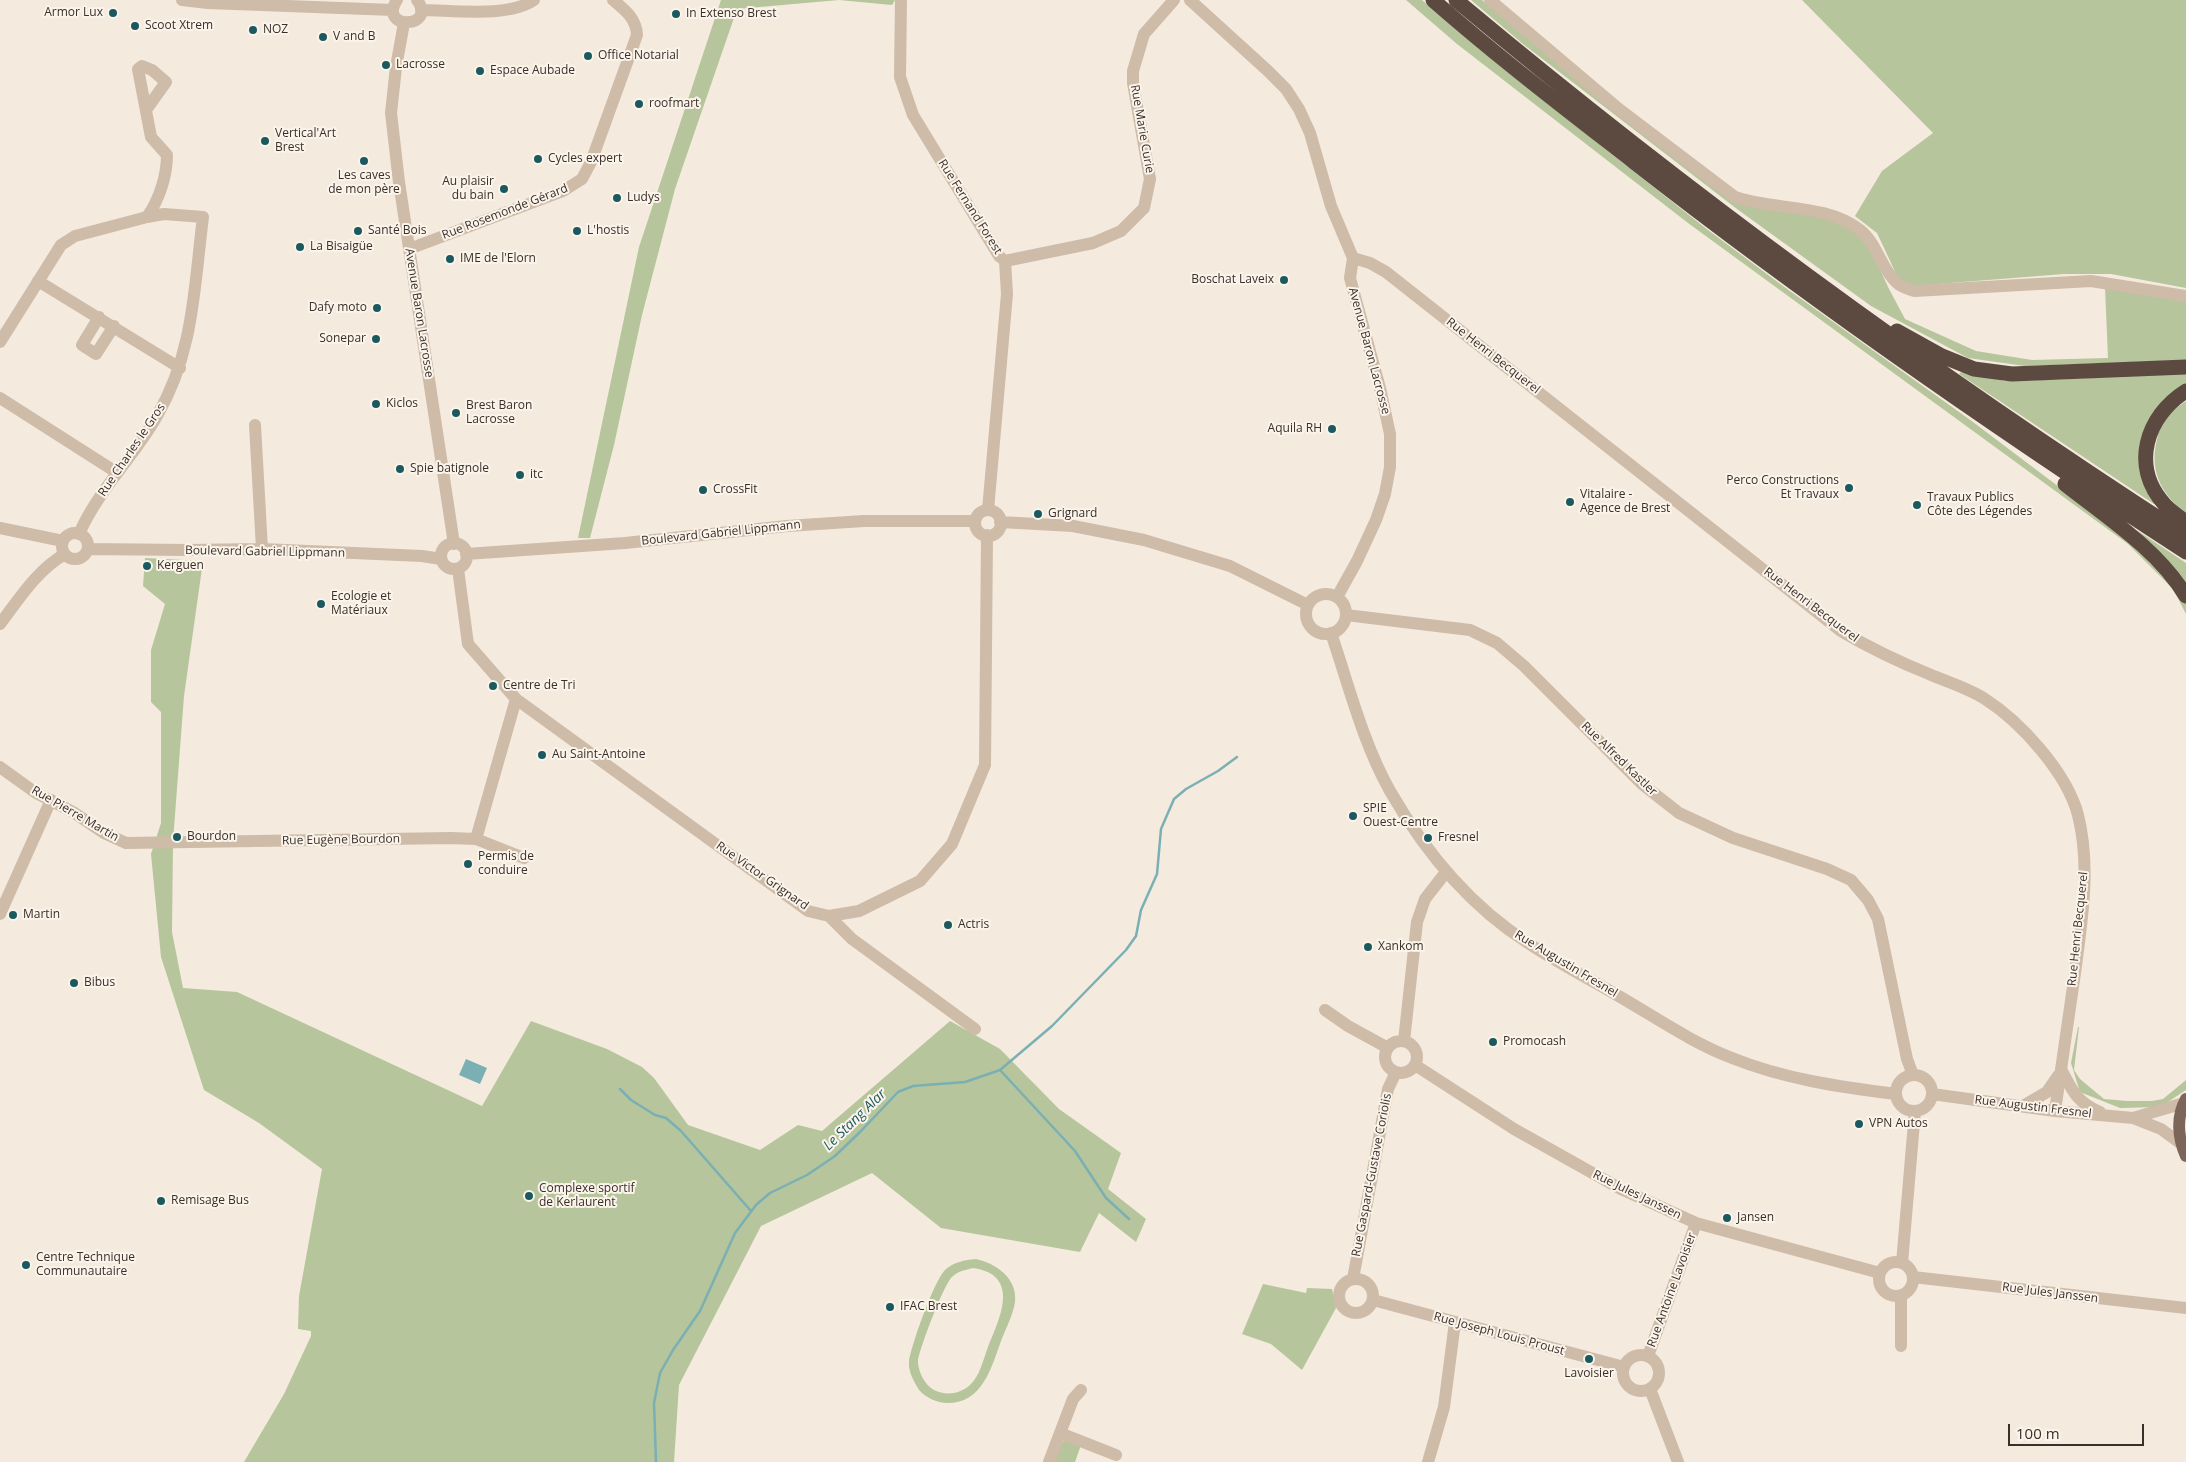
<!DOCTYPE html>
<html>
<head>
<meta charset="utf-8">
<style>
	body { margin:0 }
	#map { position:relative; width:2186px; height:1462px; overflow:hidden; background:#f4eade; font-family:"Open Sans",sans-serif }
	canvas { display:block }
	.scale { position:absolute; left:2008px; top:1424px; width:136px; height:22px; box-sizing:border-box; border:2px solid #3a2f29; border-top:0; padding-left:6px; font-size:15px; line-height:18px; white-space:nowrap; color:#3a2f29; -webkit-text-stroke:4px #fbf4eb; paint-order:stroke }
</style>
</head>
<body>
<div id="map">
<canvas width="2186" height="1462"></canvas>
<div class="scale">100 m</div>
</div>
<script>
const context = document.querySelector('canvas').getContext('2d');
context.lineJoin = 'round';
function fillPath(path, color) { context.fillStyle = color; context.fill(path, 'evenodd'); }
function strokePath(path, color, width, dash) { context.strokeStyle = color; context.lineWidth = width; context.lineCap = dash ? 'butt' : 'round'; context.setLineDash(dash || []); context.stroke(path); }
function label(font, color, halo, rows, align = 'center') {
  context.font = font + ' "Open Sans",sans-serif'; context.lineWidth = 4; context.setLineDash([]); context.textBaseline = 'middle'; context.strokeStyle = halo; context.fillStyle = color; for (const [text, x, y, turn = 0] of rows) {
    context.save(); context.translate(x, y); context.rotate((+turn || 0) * Math.PI / 180); context.textAlign = isNaN(turn) ? turn : align; if (halo) context.strokeText(text, 0, 0); context.fillText(text, 0, 0); context.restore();
  }
}
const green = new Path2D(`
	M721,0H895L892,5L839,0L737,9L675,189L642,315L614,445L590,538H578L639,247Z
	M1406,0H1422L1519,81L1708,230L1783,286L1973,422L2063,490L2137,549L2186,602V614L2173,589L2128,544L1688,223L1457,44Z
	M1471,0H1482L1739,204L1827,218L1856,232L1873,254L1888,287L1905,319L1976,351L2032,360L2108,358L2105,287L2186,300V360L2025,366L1968,358L1871,306L1737,209L1523,44Z
	M1802,0H2186V288L2111,274H2064L1912,286L1899,280L1877,233L1855,216L1882,171L1933,133Z
	M1962,371L2005,381L2075,379L2186,372V387L2140,445L2155,503L2154,504L1959,374Z
	M2186,401V513C2163,496 2150,473 2156,444C2158,434 2161,423 2168,415C2172,410 2180,406 2186,401Z
	M2138,531L2186,563V590Z
	M145,558L203,561L184,696L173,841L172,932L183,988L237,992L482,1106L531,1021L607,1049L642,1067L654,1078L688,1125L760,1150L798,1125L822,1131L950,1021L1000,1049L1059,1109L1121,1153L1108,1189L1146,1219L1136,1242L1099,1213L1080,1252L941,1228L872,1173L761,1226L679,1385L674,1462H244L284,1394L311,1336V1331L298,1329L299,1296L322,1169L259,1123L204,1090L161,957L151,854L161,823V712L151,702V650L165,604L143,586Z
	M2078,1027H2079L2074,1070L2080,1079L2104,1099L2127,1101H2152L2163,1099L2186,1080V1090L2160,1107L2120,1108L2080,1092L2071,1063Z
	M976,1259C995,1263 1018,1278 1015,1302C1013,1315 1006,1328 1001,1341C991,1369 982,1404 946,1403C936,1402 926,1398 919,1390C914,1382 908,1371 909,1362C911,1346 934,1281 945,1270C954,1262 964,1260 976,1259ZM973,1268C1022,1275 999,1320 988,1347C983,1360 980,1376 970,1385C960,1394 946,1396 934,1390C925,1385 918,1372 918,1361C919,1350 944,1284 952,1277C958,1271 965,1270 973,1268Z
	M1263,1284L1306,1293L1307,1288L1332,1289L1336,1308L1302,1370L1271,1344L1242,1334Z
	M1067,1440L1081,1445L1075,1462H1054L1060,1443Z`);
const water = new Path2D(`
	M466,1059L487,1068L480,1084L459,1075Z`);
const stream = new Path2D(`
	M1000,1070L1075,1151L1106,1198L1129,1219
	M620,1089L631,1100L655,1115L666,1118L681,1131L751,1211
	M656,1462L654,1403L660,1373L673,1350L700,1311L735,1233L756,1205L770,1193L807,1175L835,1156L860,1132L898,1092L913,1086L965,1082L1000,1070L1052,1026L1126,950L1136,936L1141,910L1157,874L1161,829L1174,799L1186,789L1218,771L1237,757`);
const minor = new Path2D(`
	M182,0L208,3L393,10
	M397,0C377,30 438,29 417,0
	M901,0L900,77L913,115L999,256L1005,261L1007,294L988,510
	M1190,0L1268,71L1286,89L1299,109L1310,133L1331,206L1353,258L1350,278L1380,388L1390,434V467L1385,494L1376,520L1357,561L1337,597
	M1490,0L1619,109L1735,197C1775,211 1825,203 1860,230C1877,243 1881,269 1897,283C1901,287 1909,289 1914,291L2091,281L2186,296
	M421,10C452,10 509,18 534,0
	M404,23L396,67L391,113L399,182L454,544
	M146,110L166,82L152,70L142,66L138,69L151,137L167,155C167,176 159,200 147,217
	M409,249L563,191L582,179L591,162L637,35C636,18 625,10 613,0
	M1353,258L1370,263L1386,272L1841,631C1870,648 1899,662 1929,674C1947,682 1968,688 1985,699C2021,722 2067,773 2078,815C2091,867 2082,920 2075,973C2068,1019 2062,1065 2055,1111
	M1005,261L1093,243L1121,231L1144,208L1150,179L1133,83V71L1144,34L1174,0
	M38,281L180,368
	M99,317L82,345L96,354L114,326
	M0,342L61,245L75,236L147,217L164,214L203,217C194,288 194,352 157,416C134,457 98,490 79,534
	M0,398L116,472
	M255,425L262,549
	M975 523a13 13 0 1 1 26 0a13 13 0 1 1-26 0Z
	M1000,522L1073,526L1144,540L1230,566L1308,605
	M0,528L63,541
	M62 546a13 13 0 1 1 26 0a13 13 0 1 1-26 0Z
	M441 556a13 13 0 1 1 26 0a13 13 0 1 1-26 0Z
	M88,549L187,550L262,549L422,556L441,559
	M466,554L625,543L787,526L864,521H975
	M458,569L468,644L516,699L808,911L829,916L859,911L920,881L952,844L985,765L987,535
	M1306 614a20 20 0 1 1 40 0a20 20 0 1 1-40 0Z
	M1346,615L1470,630L1497,643L1524,666L1642,784L1679,813L1733,838L1827,869L1851,880L1868,900L1878,919L1907,1059L1913,1075
	M0,624C19,599 37,570 65,554
	M1331,633C1349,686 1363,743 1390,791C1424,850 1470,906 1528,943C1558,963 1591,980 1622,998C1658,1019 1693,1043 1732,1058C1784,1079 1840,1087 1896,1094
	M0,767L36,793L73,812L104,833L126,843L451,838L476,839L524,858
	M476,839L516,699
	M0,914L51,800
	M829,916L852,939L975,1029
	M1325,1010L1348,1026L1388,1048
	M1404,1041L1417,922L1425,899L1446,872
	M1385 1057a16 16 0 1 1 32 0a16 16 0 1 1-32 0Z
	M1415,1065L1514,1129L1621,1189L1696,1223L1880,1273
	M2061,1069C2072,1090 2077,1103 2100,1112
	M1896 1093a18 18 0 1 1 36 0a18 18 0 1 1-36 0Z
	M1932,1094L2055,1111L2133,1118L2161,1129L2180,1143
	M2023,1106L2047,1092L2058,1076
	M2133,1118L2184,1103
	M1879 1279a17 17 0 1 1 34 0a17 17 0 1 1-34 0Z
	M1902,1263L1915,1111
	M1913,1277L2186,1308
	M1353,1279L1388,1089L1396,1072
	M1339 1296a17 17 0 1 1 34 0a17 17 0 1 1-34 0Z
	M1901,1295V1346
	M1373,1300L1624,1367
	M1623 1373a18 18 0 1 1 36 0a18 18 0 1 1-36 0Z
	M1648,1356L1696,1223
	M1650,1389L1678,1462
	M1060,1433L1116,1455
	M1049,1462L1073,1399L1081,1390
	M1428,1462L1444,1407L1455,1322`);
const major = new Path2D(`
	M2186,1099C2176,1117 2178,1138 2186,1156`);
const highway = new Path2D(`
	M1433,0C1498,57 1566,109 1634,162C1812,301 1997,429 2186,552
	M1456,0C1688,194 1932,372 2186,536
	M1897,331L1942,356L1974,369L2012,374L2186,367
	M2186,391C2146,416 2130,467 2165,505C2171,511 2179,517 2186,522
	M2065,484C2108,518 2157,549 2186,596`);
const markers = [
	[113,13,5,"#1b595f"],
	[676,14,5,"#1b595f"],
	[135,26,5,"#1b595f"],
	[253,30,5,"#1b595f"],
	[323,37,5,"#1b595f"],
	[588,56,5,"#1b595f"],
	[386,65,5,"#1b595f"],
	[480,71,5,"#1b595f"],
	[639,104,5,"#1b595f"],
	[265,141,5,"#1b595f"],
	[538,159,5,"#1b595f"],
	[364,161,5,"#1b595f"],
	[504,189,5,"#1b595f"],
	[617,198,5,"#1b595f"],
	[358,231,5,"#1b595f"],
	[577,231,5,"#1b595f"],
	[300,247,5,"#1b595f"],
	[450,259,5,"#1b595f"],
	[1284,280,5,"#1b595f"],
	[377,308,5,"#1b595f"],
	[376,339,5,"#1b595f"],
	[376,404,5,"#1b595f"],
	[456,413,5,"#1b595f"],
	[1332,429,5,"#1b595f"],
	[400,469,5,"#1b595f"],
	[520,475,5,"#1b595f"],
	[1849,488,5,"#1b595f"],
	[703,490,5,"#1b595f"],
	[1570,502,5,"#1b595f"],
	[1917,505,5,"#1b595f"],
	[1038,514,5,"#1b595f"],
	[147,566,5,"#1b595f"],
	[321,604,5,"#1b595f"],
	[493,686,5,"#1b595f"],
	[542,755,5,"#1b595f"],
	[1353,816,5,"#1b595f"],
	[177,837,5,"#1b595f"],
	[1428,838,5,"#1b595f"],
	[468,864,5,"#1b595f"],
	[13,915,5,"#1b595f"],
	[948,925,5,"#1b595f"],
	[1368,947,5,"#1b595f"],
	[74,983,5,"#1b595f"],
	[1493,1042,5,"#1b595f"],
	[1859,1124,5,"#1b595f"],
	[529,1196,5,"#1b595f"],
	[161,1201,5,"#1b595f"],
	[1727,1218,5,"#1b595f"],
	[26,1265,5,"#1b595f"],
	[890,1307,5,"#1b595f"],
	[1589,1359,5,"#1b595f"]
];
const poiNames = [
	["Armor Lux",103,13,"right"],
	["In Extenso Brest",686,14],
	["Scoot Xtrem",145,26],
	["NOZ",263,30],
	["V and B",333,37],
	["Office Notarial",598,56],
	["Lacrosse",396,65],
	["Espace Aubade",490,71],
	["roofmart",649,104],
	["Vertical'Art",275,134],
	["Brest",275,148],
	["Cycles expert",548,159],
	["Les caves",364,176,"center"],
	["de mon père",364,190,"center"],
	["Au plaisir",494,182,"right"],
	["du bain",494,196,"right"],
	["Ludys",627,198],
	["Santé Bois",368,231],
	["L'hostis",587,231],
	["La Bisaigüe",310,247],
	["IME de l'Elorn",460,259],
	["Boschat Laveix",1274,280,"right"],
	["Dafy moto",367,308,"right"],
	["Sonepar",366,339,"right"],
	["Kiclos",386,404],
	["Brest Baron",466,406],
	["Lacrosse",466,420],
	["Aquila RH",1322,429,"right"],
	["Spie batignole",410,469],
	["itc",530,475],
	["Perco Constructions",1839,481,"right"],
	["Et Travaux",1839,495,"right"],
	["CrossFit",713,490],
	["Vitalaire -",1580,495],
	["Agence de Brest",1580,509],
	["Travaux Publics",1927,498],
	["Côte des Légendes",1927,512],
	["Grignard",1048,514],
	["Kerguen",157,566],
	["Ecologie et",331,597],
	["Matériaux",331,611],
	["Centre de Tri",503,686],
	["Au Saint-Antoine",552,755],
	["SPIE",1363,809],
	["Ouest-Centre",1363,823],
	["Bourdon",187,837],
	["Fresnel",1438,838],
	["Permis de",478,857],
	["conduire",478,871],
	["Martin",23,915],
	["Actris",958,925],
	["Xankom",1378,947],
	["Bibus",84,983],
	["Promocash",1503,1042],
	["VPN Autos",1869,1124],
	["Complexe sportif",539,1189],
	["de Kerlaurent",539,1203],
	["Remisage Bus",171,1201],
	["Jansen",1737,1218],
	["Centre Technique",36,1258],
	["Communautaire",36,1272],
	["IFAC Brest",900,1307],
	["Lavoisier",1589,1374,"center"]
];
const streetNames = [
	["Rue Marie Curie",1142,129,80],
	["Rue Fernand Forest",970,207,58],
	["Rue Rosemonde Gérard",505,212,-21],
	["Avenue Baron Lacrosse",419,313,81],
	["Avenue Baron Lacrosse",1369,351,75],
	["Rue Henri Becquerel",1493,356,38],
	["Rue Charles le Gros",132,450,-56],
	["Boulevard Gabriel Lippmann",721,533,-6],
	["Boulevard Gabriel Lippmann",265,552,1],
	["Rue Henri Becquerel",1811,605,37],
	["Rue Alfred Kastler",1619,759,44],
	["Rue Pierre Martin",75,814,30],
	["Rue Eugène Bourdon",341,840,-1],
	["Rue Victor Grignard",762,876,35],
	["Rue Henri Becquerel",2078,929,-84],
	["Rue Augustin Fresnel",1566,964,31],
	["Rue Augustin Fresnel",2033,1107,7],
	["Rue Gaspard-Gustave Coriolis",1372,1175,-79],
	["Rue Jules Janssen",1637,1195,26],
	["Rue Antoine Lavoisier",1672,1290,-70],
	["Rue Jules Janssen",2050,1293,7],
	["Rue Joseph Louis Proust",1499,1334,15]
];
const waterNames = [
	["Le Stang Alar",855,1120,-44]
];
fillPath(green, '#b6c59c');
fillPath(water, '#7ab0b4');
strokePath(stream, '#7ab0b4', 2.5);
strokePath(minor, '#cebba8', 12);
strokePath(major, '#7d6659', 12);
strokePath(highway, '#5c493f', 15);
for (const [x, y, r, color] of markers) { const dot = new Path2D(); dot.arc(x, y, r, 0, 2 * Math.PI); context.fillStyle = color; context.fill(dot); strokePath(dot, '#fbf4eb', 2); }
label('12px', '#3a2f29', '#fbf4eb', poiNames, 'left');
label('12px', '#3a2f29', '#fbf4eb', streetNames);
label('italic 14px', '#1b595f', '#fbf4eb', waterNames);
</script>
</body>
</html>
